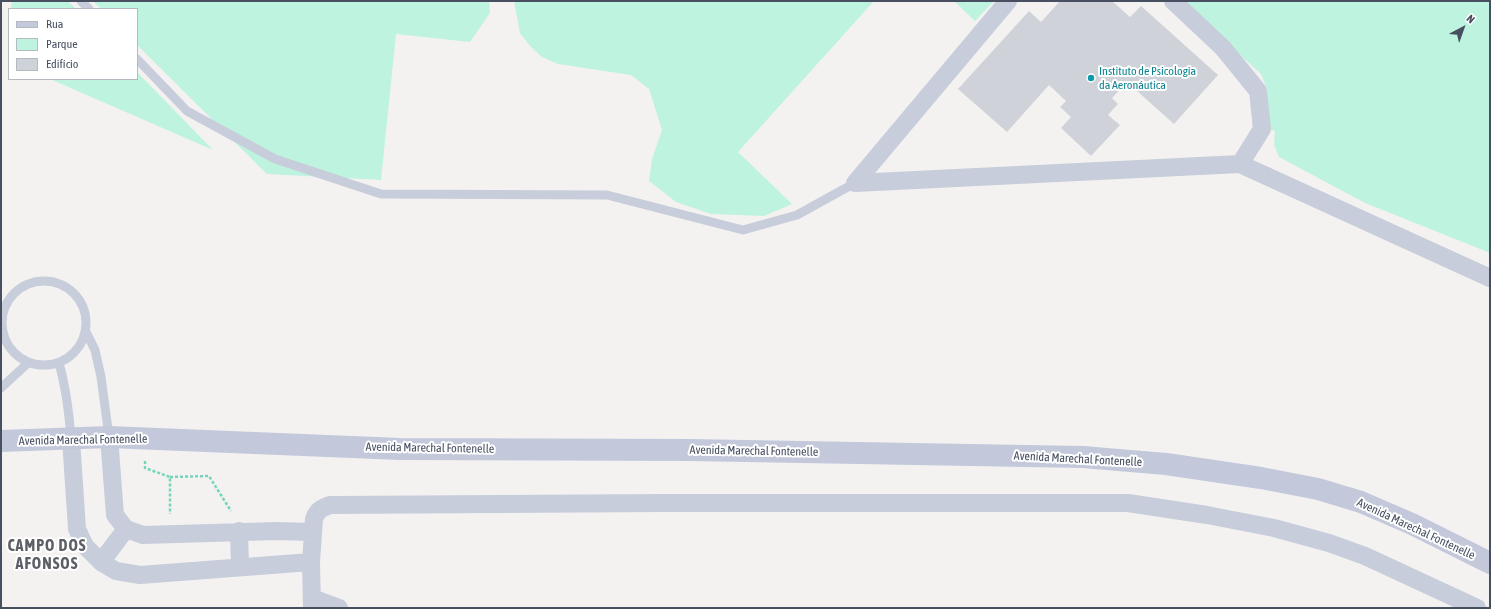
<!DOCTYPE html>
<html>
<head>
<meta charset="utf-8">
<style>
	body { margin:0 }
	#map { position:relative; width:1491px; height:609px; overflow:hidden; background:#f4f2f1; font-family:"Asap Condensed",sans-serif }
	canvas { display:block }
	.frame { position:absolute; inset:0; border:2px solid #474f61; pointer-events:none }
	.legend { position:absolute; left:8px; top:8px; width:130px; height:72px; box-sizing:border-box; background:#fff; border:1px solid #b5b9c0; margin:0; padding:5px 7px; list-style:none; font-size:12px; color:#474f61 }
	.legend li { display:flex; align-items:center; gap:8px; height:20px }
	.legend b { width:20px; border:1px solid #b5b9c0 }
	.north { position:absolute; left:1443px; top:8px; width:40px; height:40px; -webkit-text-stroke:3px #fff; paint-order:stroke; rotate:41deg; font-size:11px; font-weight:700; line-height:16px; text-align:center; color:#474f61 }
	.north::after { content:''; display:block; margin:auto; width:14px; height:18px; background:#474f61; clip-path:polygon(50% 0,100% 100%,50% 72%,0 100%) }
</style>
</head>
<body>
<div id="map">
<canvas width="1491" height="609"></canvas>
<div class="frame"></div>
<ul class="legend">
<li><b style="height:5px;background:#c3c9db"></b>Rua</li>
<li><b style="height:11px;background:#bef3df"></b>Parque</li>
<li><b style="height:11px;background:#d0d2d9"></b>Edifício</li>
</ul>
<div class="north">N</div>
</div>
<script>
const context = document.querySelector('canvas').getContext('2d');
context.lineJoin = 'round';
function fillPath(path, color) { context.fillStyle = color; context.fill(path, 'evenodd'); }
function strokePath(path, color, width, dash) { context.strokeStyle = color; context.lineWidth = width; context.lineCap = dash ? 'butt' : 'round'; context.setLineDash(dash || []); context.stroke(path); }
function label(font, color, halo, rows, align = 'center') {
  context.font = font + ' "Asap Condensed",sans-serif'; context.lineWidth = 4; context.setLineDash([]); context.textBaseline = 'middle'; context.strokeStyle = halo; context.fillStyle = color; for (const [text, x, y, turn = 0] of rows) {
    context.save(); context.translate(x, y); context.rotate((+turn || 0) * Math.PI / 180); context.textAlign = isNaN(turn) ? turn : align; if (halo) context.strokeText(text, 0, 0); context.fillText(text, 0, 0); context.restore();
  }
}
const green = new Path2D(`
	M12,1H68L76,9H11Z
	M93,1H489L490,13L470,42L396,34L381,180L267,174L137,45V9H101Z
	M514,1H874L738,152L792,204L764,216L711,214L676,202L649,181L652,159L662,130L649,89L631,75L558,64L542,57L530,46L520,33Z
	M954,1H994L975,21Z
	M1181,1H1490V253L1365,203L1279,157L1274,145L1275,131L1269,129L1267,89L1261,74Z
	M137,72L213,150L50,79H137Z`);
const building = new Path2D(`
	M1060,1H1112L1130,17L1141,6L1218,75L1174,124L1127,82L1112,98L1118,104L1108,115L1120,125L1091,156L1061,128L1071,117L1060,107L1066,101L1049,85L1007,132L958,89L1029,11L1041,22Z`);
const path = new Path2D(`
	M145,461V468L170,477V514
	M170,477L209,476L231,511`);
const service = new Path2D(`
	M81,1L89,9
	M137,59L187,111L275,159L381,194L607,195L743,230L797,215L855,183
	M2 323a42 42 0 1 1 84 0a42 42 0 1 1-84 0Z
	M86,332L95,350L101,377L109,437
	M59,363C66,388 69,412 71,438
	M1,388L29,362`);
const minor = new Path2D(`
	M1173,1L1223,48L1258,91L1262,129L1240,164
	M855,183L1240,164L1490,278
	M855,183L1008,1
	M109,437L115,515L126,529L143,535L277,531L312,532
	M71,439L77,529L85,546L101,562L116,571L140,575L311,562
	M239,531L240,567
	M101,562L126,529
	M312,598L339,608
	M312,608L311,562L314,519C317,510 322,508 330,505L666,503H1128L1207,515L1274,528L1329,543L1365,556L1477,608`);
const secondary = new Path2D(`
	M1,441L109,437L400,449L689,450L1083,457L1166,464L1261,478L1318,489L1361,502L1412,524L1490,563`);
const markers = [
	[1091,78,4,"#0f9aa8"]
];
const cultureNames = [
	["Instituto de Psicologia",1099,71],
	["da Aeronáutica",1099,85]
];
const streetNames = [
	["Avenida Marechal Fontenelle",83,440,-1],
	["Avenida Marechal Fontenelle",430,448,1],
	["Avenida Marechal Fontenelle",754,451,1],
	["Avenida Marechal Fontenelle",1078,459,3],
	["Avenida Marechal Fontenelle",1416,529,25]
];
const districtNames = [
	["CAMPO DOS",47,546],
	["AFONSOS",47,564]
];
fillPath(green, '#bef3df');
fillPath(building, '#d0d2d9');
strokePath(path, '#73d5bc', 2.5, [3, 2]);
strokePath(service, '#c7cdda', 9);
strokePath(minor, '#c7cdda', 18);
strokePath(secondary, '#c3c9db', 22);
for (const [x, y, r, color] of markers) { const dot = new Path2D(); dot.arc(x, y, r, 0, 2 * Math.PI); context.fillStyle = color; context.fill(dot); strokePath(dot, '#fff', 1.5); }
label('12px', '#0d838f', '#fff', cultureNames, 'left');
label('12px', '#474f61', '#fff', streetNames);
context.letterSpacing = '1px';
label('bold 16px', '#5d5f67', '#fff', districtNames);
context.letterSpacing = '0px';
</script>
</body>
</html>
